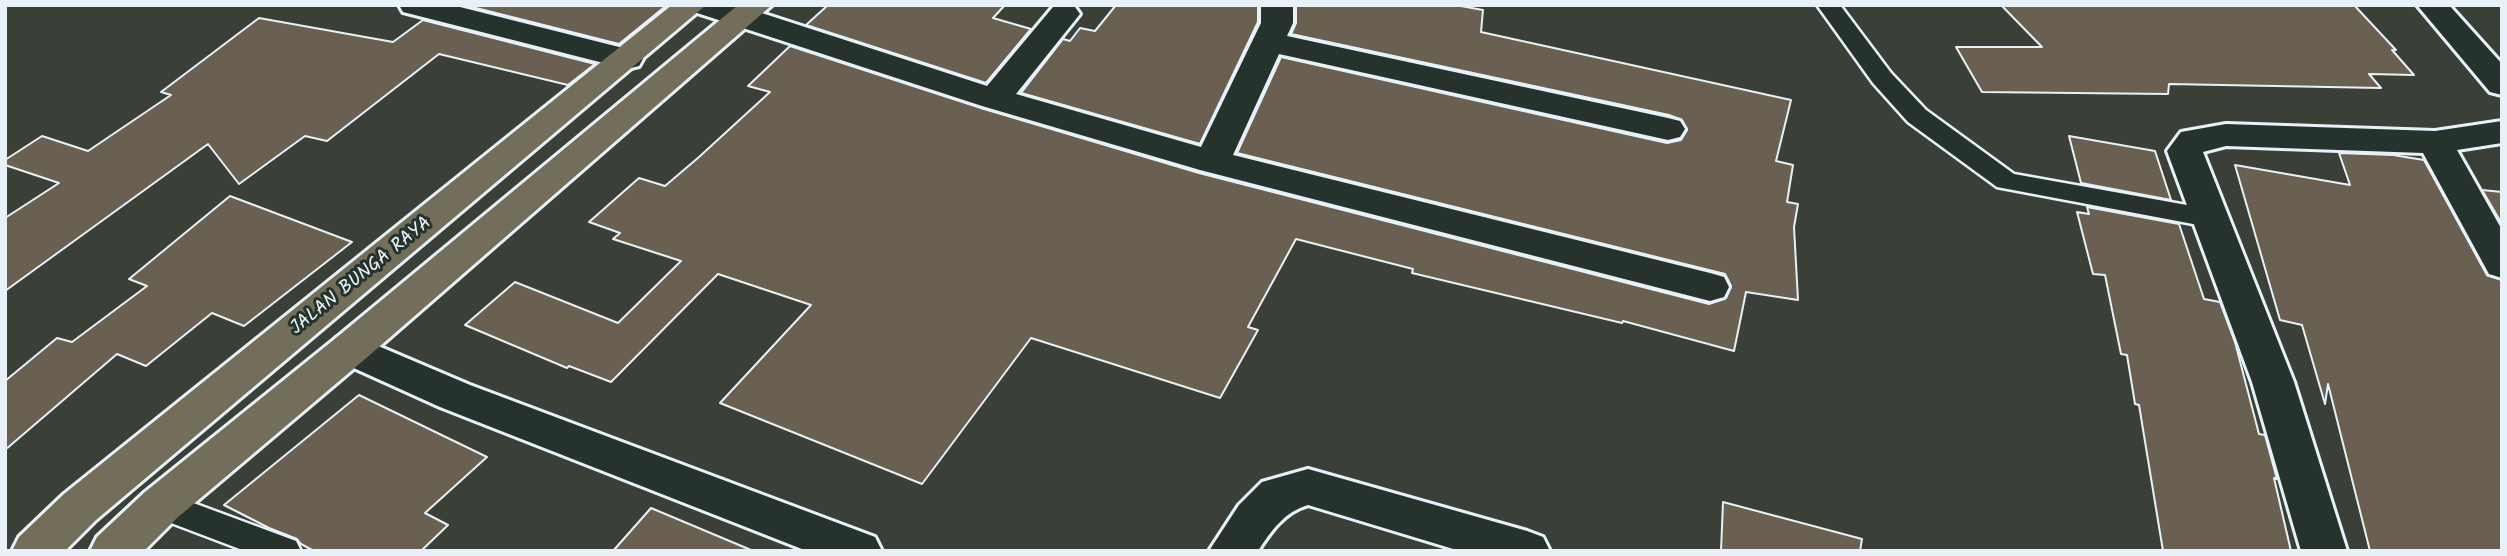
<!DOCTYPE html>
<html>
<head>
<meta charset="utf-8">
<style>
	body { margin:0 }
	#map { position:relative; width:2507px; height:556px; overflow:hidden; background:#3a4038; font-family:Kalam,sans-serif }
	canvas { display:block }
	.frame { position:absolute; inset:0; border:7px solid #e8f1f8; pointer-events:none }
</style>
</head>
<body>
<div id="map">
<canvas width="2507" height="556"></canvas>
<div class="frame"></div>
</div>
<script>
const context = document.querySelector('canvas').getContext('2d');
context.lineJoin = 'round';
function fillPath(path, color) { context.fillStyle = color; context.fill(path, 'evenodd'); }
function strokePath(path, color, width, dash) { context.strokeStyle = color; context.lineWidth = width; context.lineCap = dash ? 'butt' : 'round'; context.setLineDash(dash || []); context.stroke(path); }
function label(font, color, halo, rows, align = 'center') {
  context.font = font + ' Kalam,sans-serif'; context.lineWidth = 6; context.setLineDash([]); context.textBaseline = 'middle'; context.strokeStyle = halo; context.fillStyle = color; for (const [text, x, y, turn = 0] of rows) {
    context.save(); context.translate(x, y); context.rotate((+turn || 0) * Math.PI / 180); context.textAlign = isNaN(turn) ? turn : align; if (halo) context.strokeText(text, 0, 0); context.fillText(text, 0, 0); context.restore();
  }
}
const building = new Path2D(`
	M464,5H667L619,44Z
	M828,5H1005L993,18L1031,29L986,83L806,25Z
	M1116,5H1258V22L1200,144L1021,93L1063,39L1070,41L1080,28L1095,31Z
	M1296,5H1455L1483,10L1481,32L1791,100L1776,161L1793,165L1787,202L1798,204L1794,227L1798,300L1746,292L1734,351L1623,321L1622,323L1412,273L1413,269L1296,239L1248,327L1258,330L1220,398L1031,338L922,484L720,403L811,305L718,274L611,382L569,366L567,368L465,325L515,282L618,323L681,261L613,239L620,233L589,222L639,178L665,186L699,157L770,92L748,86L790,46L981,108L1199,173L1709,304L1726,298L1731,286L1725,274L1237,153L1281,57L1667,143L1681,140L1687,130L1682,120L1669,115L1291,34L1296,23Z
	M2001,5H2354L2396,50H2392L2414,75L2369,74L2381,88L2169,84L2168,94L1982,92L1956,47H2042Z
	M259,18L393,42L423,20L595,64L568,85L439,54L327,141L305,136L239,184L208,144L5,291V218L59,183L5,165V160L42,136L88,151L171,95L161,92Z
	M2069,136L2155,151L2171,200L2081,183Z
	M2339,153L2393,155L2424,160L2487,275L2502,280V551H2370L2328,384L2325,404L2302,325L2280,320L2235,165L2350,185Z
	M2482,190L2502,192V224Z
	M230,196L352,242L244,326L212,313L146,366L117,354L5,450V381L57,338L72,342L147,286L129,279Z
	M2087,207L2179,224L2204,299L2220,302L2235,342L2259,434L2265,435L2277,479L2274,478L2291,551H2163L2139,405L2135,404L2127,355L2121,354L2105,275L2093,274L2077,212L2089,214Z
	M359,395L487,457L425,513L448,525L421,551H314L301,544L297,539L269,528L224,505Z
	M1723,502L1862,539L1860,551H1721Z
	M651,508L751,550V551H613Z`);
const lane = new Path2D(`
	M1817,5H1840L1891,73L1926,110L2014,174L2209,209L2218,211L2222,218L2218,225L2209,227L1997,187L1908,122L1873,83Z
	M161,491L296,541L301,551H245L150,515L145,505L150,495Z`);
const street = new Path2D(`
	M399,5H452L639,52L643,59L639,66L627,69L403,12Z
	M690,5H737L987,86L1053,7L1067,5L1075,7L1080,14L1016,94L1201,147L1261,23V5H1293V23L1287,36L1668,118L1680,121L1685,129L1680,137L1668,140L1279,54L1233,155L1710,273L1724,277L1729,287L1724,297L1710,301L1200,170L982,106L694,12Z
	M2417,5H2449L2502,64V95L2490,92Z
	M2502,121V143L2457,150L2502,230V278L2489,274L2423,153L2226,146L2203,152L2294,382L2347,551H2301L2252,382L2167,151L2181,132L2226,124L2435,131Z
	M350,334L470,385L875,537L882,551H807L440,407L336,360L330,349L336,338Z
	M1308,469L1527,531L1543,537L1550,551H1460L1308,505C1284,512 1271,531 1258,551H1209L1239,505L1262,482Z`);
const primary = new Path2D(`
	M672,5H706L96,520L65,551H12L19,537L64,494Z
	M738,5H772L364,360L177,518L144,551H90L97,537L145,492L336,338Z`);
const streetNames = [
	["JALAN BUNGA RAYA",362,277,-39]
];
fillPath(building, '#696052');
strokePath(building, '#e8f1f8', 2);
strokePath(lane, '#e8f1f8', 5);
strokePath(street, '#e8f1f8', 6);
strokePath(primary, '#e8f1f8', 6);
fillPath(lane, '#26332d');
fillPath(street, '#26332d');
fillPath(primary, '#726e59');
label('19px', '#e8f1f8', '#26332d', streetNames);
</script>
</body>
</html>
